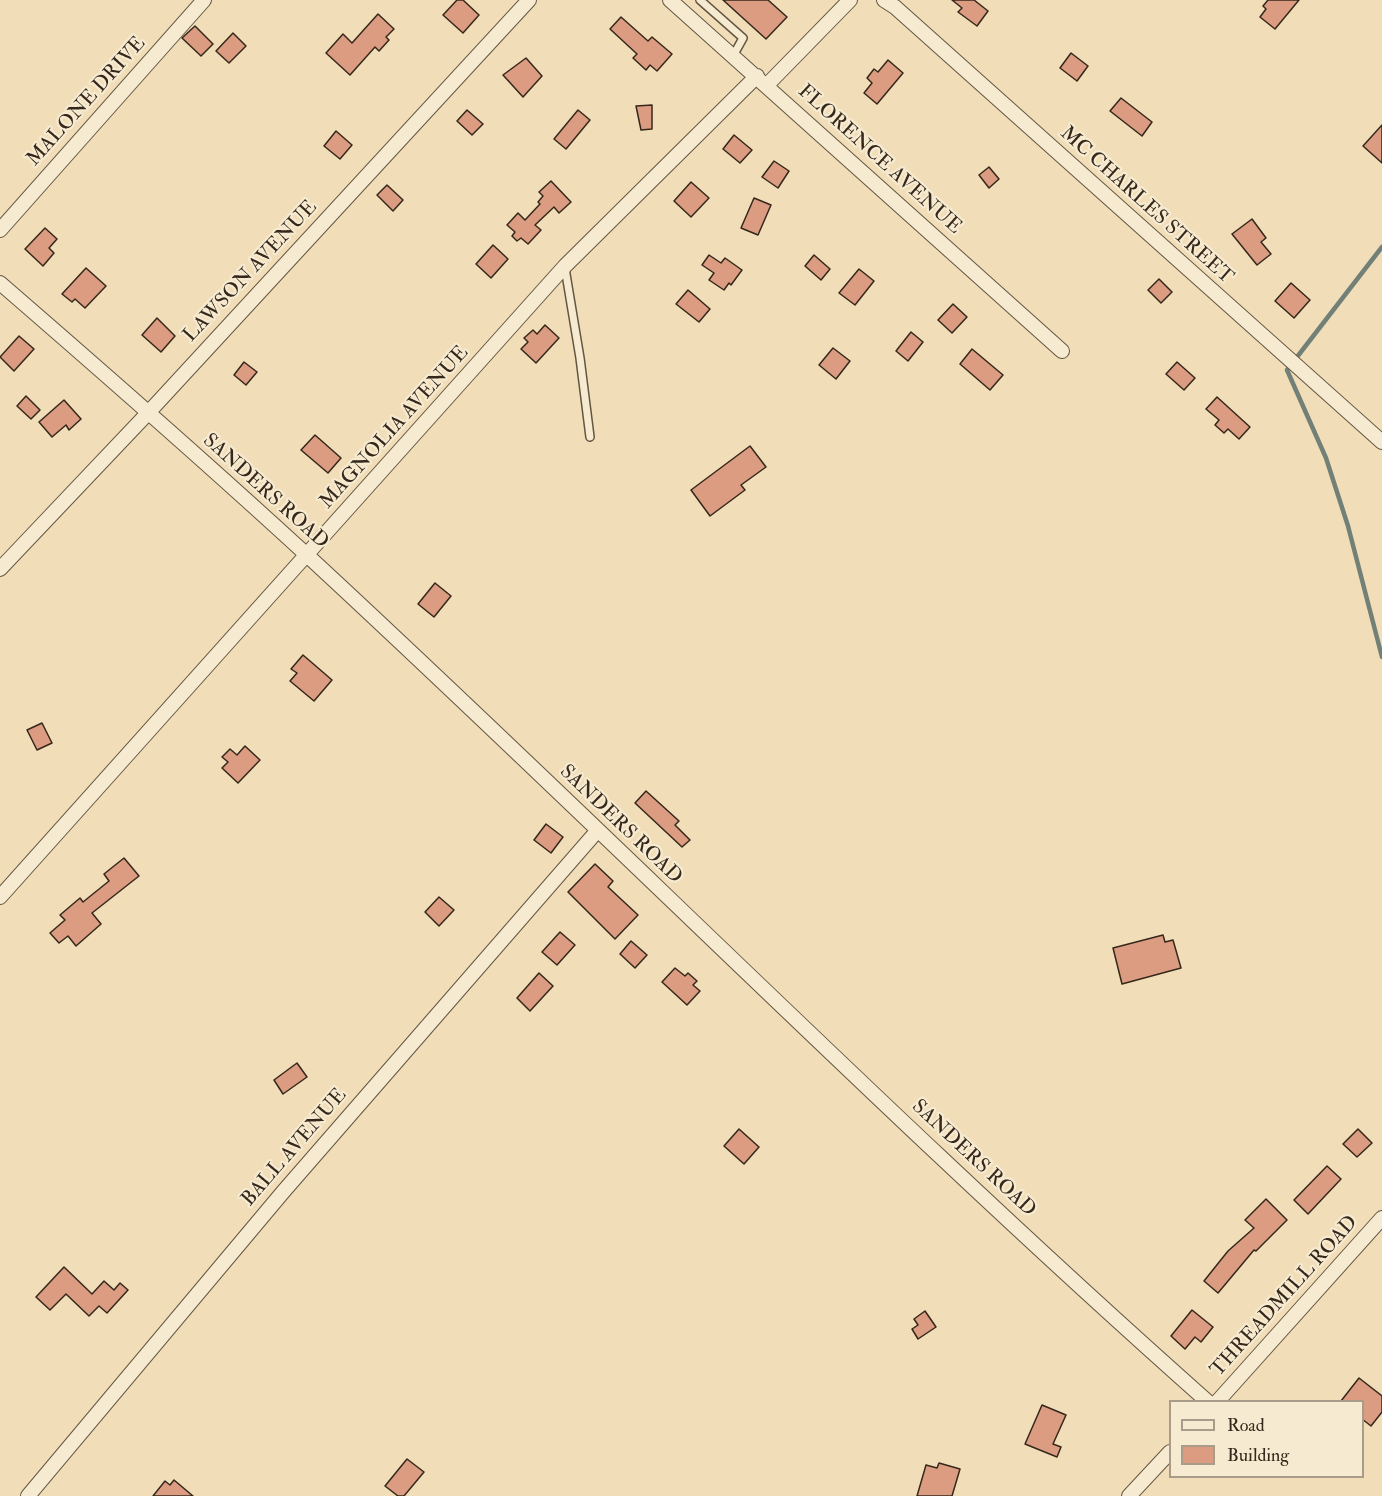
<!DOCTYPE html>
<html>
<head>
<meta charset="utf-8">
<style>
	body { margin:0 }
	#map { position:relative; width:1382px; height:1496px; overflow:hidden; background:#f1deb8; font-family:"IM FELL Double Pica",serif }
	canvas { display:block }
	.legend { position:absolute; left:1169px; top:1400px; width:195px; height:78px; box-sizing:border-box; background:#f6ead1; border:2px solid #a99c88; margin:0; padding:8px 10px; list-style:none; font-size:18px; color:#35281b }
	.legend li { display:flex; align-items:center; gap:12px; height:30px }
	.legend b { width:30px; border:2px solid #a99c88 }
</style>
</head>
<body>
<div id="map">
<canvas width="1382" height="1496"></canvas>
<ul class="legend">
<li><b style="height:8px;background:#f6ead1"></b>Road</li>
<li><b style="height:16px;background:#dc9c81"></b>Building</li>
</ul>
</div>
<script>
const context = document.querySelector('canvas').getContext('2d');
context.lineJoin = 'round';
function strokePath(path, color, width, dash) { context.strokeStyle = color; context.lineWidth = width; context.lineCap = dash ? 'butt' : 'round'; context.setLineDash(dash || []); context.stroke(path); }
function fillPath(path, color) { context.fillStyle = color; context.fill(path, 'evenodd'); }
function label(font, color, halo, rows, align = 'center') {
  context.font = font + ' "IM FELL Double Pica",serif'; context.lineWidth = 4.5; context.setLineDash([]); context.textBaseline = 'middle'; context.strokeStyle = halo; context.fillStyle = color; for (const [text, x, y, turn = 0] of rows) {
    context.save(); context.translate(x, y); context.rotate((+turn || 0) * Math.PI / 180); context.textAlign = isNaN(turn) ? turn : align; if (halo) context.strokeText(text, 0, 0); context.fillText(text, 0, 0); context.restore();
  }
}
const stream = new Path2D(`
	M1382,247L1287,370L1326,458L1348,526L1382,657`);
const building = new Path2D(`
	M457,0H463L479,15L463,33L443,15Z
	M723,0H768L787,17L766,39Z
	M952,0H974L988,11L977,26L958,12L962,8Z
	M1268,0H1299L1275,29L1260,17L1266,9L1263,6Z
	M378,14L394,29L386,37L389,40L379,51L375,47L350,75L326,53L343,34L352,43Z
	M621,17L648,41L652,37L672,54L657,71L650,65L646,70L633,58L637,54L610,29Z
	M195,26L213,44L201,56L182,38Z
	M233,33L246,46L229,63L216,51Z
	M1071,53L1088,66L1077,81L1060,68Z
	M526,58L542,76L523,97L503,75Z
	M888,60L903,73L877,104L864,93L872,83L867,78L874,69L878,72Z
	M1121,98L1152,122L1142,136L1110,111Z
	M652,105V129L641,130L636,106Z
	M467,110L483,124L472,135L457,121Z
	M578,110L590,120L566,149L554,139Z
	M1382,125V163L1363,146Z
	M336,131L352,145L340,159L324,146Z
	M734,135L752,150L740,163L723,149Z
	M774,161L789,171L778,188L762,177Z
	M989,167L999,179L989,188L979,175Z
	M551,181L571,202L559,213L554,207L535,225L541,230L528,244L521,238L517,241L512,236L515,232L507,225L518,213L525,220L540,204L538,202L543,196L539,192Z
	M691,182L709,198L691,217L674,201Z
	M387,185L403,200L393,211L377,195Z
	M754,198L771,205L758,235L741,228Z
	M1252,219L1266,238L1261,242L1271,254L1257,265L1232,234Z
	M45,228L57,239L49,248L54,253L43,266L25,249Z
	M493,245L508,259L491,278L476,264Z
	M709,255L721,263L725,258L742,270L731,285L729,283L724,290L709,280L714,273L702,265Z
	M814,255L830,269L821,280L805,266Z
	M86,268L106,286L85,308L75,299L72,302L62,294Z
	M859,269L874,281L855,305L839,293Z
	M1159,279L1172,292L1161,303L1148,290Z
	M1291,283L1310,300L1294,318L1275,301Z
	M688,290L710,309L699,322L676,304Z
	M953,304L967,317L952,333L938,320Z
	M157,318L175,336L161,352L142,335Z
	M545,325L559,338L536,363L521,349L528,342L524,338L533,330L537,334Z
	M911,332L923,342L908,361L896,351Z
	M19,336L34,349L14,371L0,357Z
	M833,348L850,361L836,379L819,365Z
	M972,349L1003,375L990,390L960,364Z
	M244,362L257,372L246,385L234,375Z
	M1177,362L1195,378L1184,390L1166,374Z
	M26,396L40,410L31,419L17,406Z
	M1217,397L1250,427L1239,439L1228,429L1224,433L1215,425L1219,420L1206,409Z
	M64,400L81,419L69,430L66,425L52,437L39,422Z
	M315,435L341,458L328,473L301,450Z
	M750,446L766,467L741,485L745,490L710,516L691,490Z
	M435,583L451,596L434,617L418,604Z
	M303,655L332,680L314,701L290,681L297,673L291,669Z
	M42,723L52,743L37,750L27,730Z
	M245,746L260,760L238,783L222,768L228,762L222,757L230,749L237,755Z
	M646,791L679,821L675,825L690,840L682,847L635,803Z
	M546,824L563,837L551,853L534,840Z
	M124,858L139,876L92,913L101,924L76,946L68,936L59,943L50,933L65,920L60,915L80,898L83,902L109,881L104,874Z
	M595,864L613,881L608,887L638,915L615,939L568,892Z
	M439,897L454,910L439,926L425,912Z
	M560,932L575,945L557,965L542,952Z
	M1163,935L1165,942L1173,940L1181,968L1122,984L1113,948Z
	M631,941L647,955L635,968L620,954Z
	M675,968L685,976L688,973L697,981L693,985L700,991L687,1005L662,982Z
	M539,973L553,986L530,1011L517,998Z
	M297,1063L307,1077L283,1094L274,1080Z
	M739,1129L759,1147L744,1164L724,1146Z
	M1358,1129L1372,1143L1357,1157L1343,1144Z
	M1327,1166L1341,1179L1308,1214L1294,1200Z
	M1266,1199L1287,1220L1256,1251L1254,1250L1218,1293L1204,1281L1228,1251L1254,1228L1245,1220Z
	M64,1267L92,1294L104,1281L114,1290L120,1283L128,1290L107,1313L99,1306L89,1316L66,1294L50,1310L36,1297Z
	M1192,1310L1213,1327L1201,1342L1195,1337L1185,1349L1171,1336Z
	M925,1311L936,1327L918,1339L912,1329L918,1325L914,1319Z
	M1359,1378L1382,1396V1412L1371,1426L1362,1419V1401H1341Z
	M1042,1405L1066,1415L1053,1444L1061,1447L1057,1457L1025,1444Z
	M407,1459L424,1472L404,1496H398L385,1486Z
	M939,1463L960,1469L952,1496H917L926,1465L937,1468Z
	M174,1480L193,1496H153L165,1481L170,1485Z`);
const lane = new Path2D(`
	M700,0L743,38L733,56
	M565,268L580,358L590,437`);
const street = new Path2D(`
	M670,0L1062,351
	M884,0L895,7L1382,442
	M767,85L850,0
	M0,230L204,0
	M0,283C104,373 208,464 309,557C611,836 900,1129 1208,1402
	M0,569L148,413L529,0
	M0,897L565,266L757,76
	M1217,1402L1382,1218
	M28,1496L283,1192L598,830
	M1129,1496L1170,1452`);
const streetNames = [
	["MALONE DRIVE",87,102,-48],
	["FLORENCE AVENUE",879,160,42],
	["MC CHARLES STREET",1146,206,42],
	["LAWSON AVENUE",251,272,-47],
	["MAGNOLIA AVENUE",395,428,-48],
	["SANDERS ROAD",265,492,42],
	["SANDERS ROAD",620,825,44],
	["BALL AVENUE",295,1148,-49],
	["SANDERS ROAD",973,1159,43],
	["THREADMILL ROAD",1285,1297,-48]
];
strokePath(stream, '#728077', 4.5);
fillPath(building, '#dc9c81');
strokePath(building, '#35281b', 1.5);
strokePath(lane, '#645642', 10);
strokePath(street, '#645642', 16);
strokePath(lane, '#f6ead1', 7);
strokePath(street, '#f6ead1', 14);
label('20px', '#35281b', '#f6ead1', streetNames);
</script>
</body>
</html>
